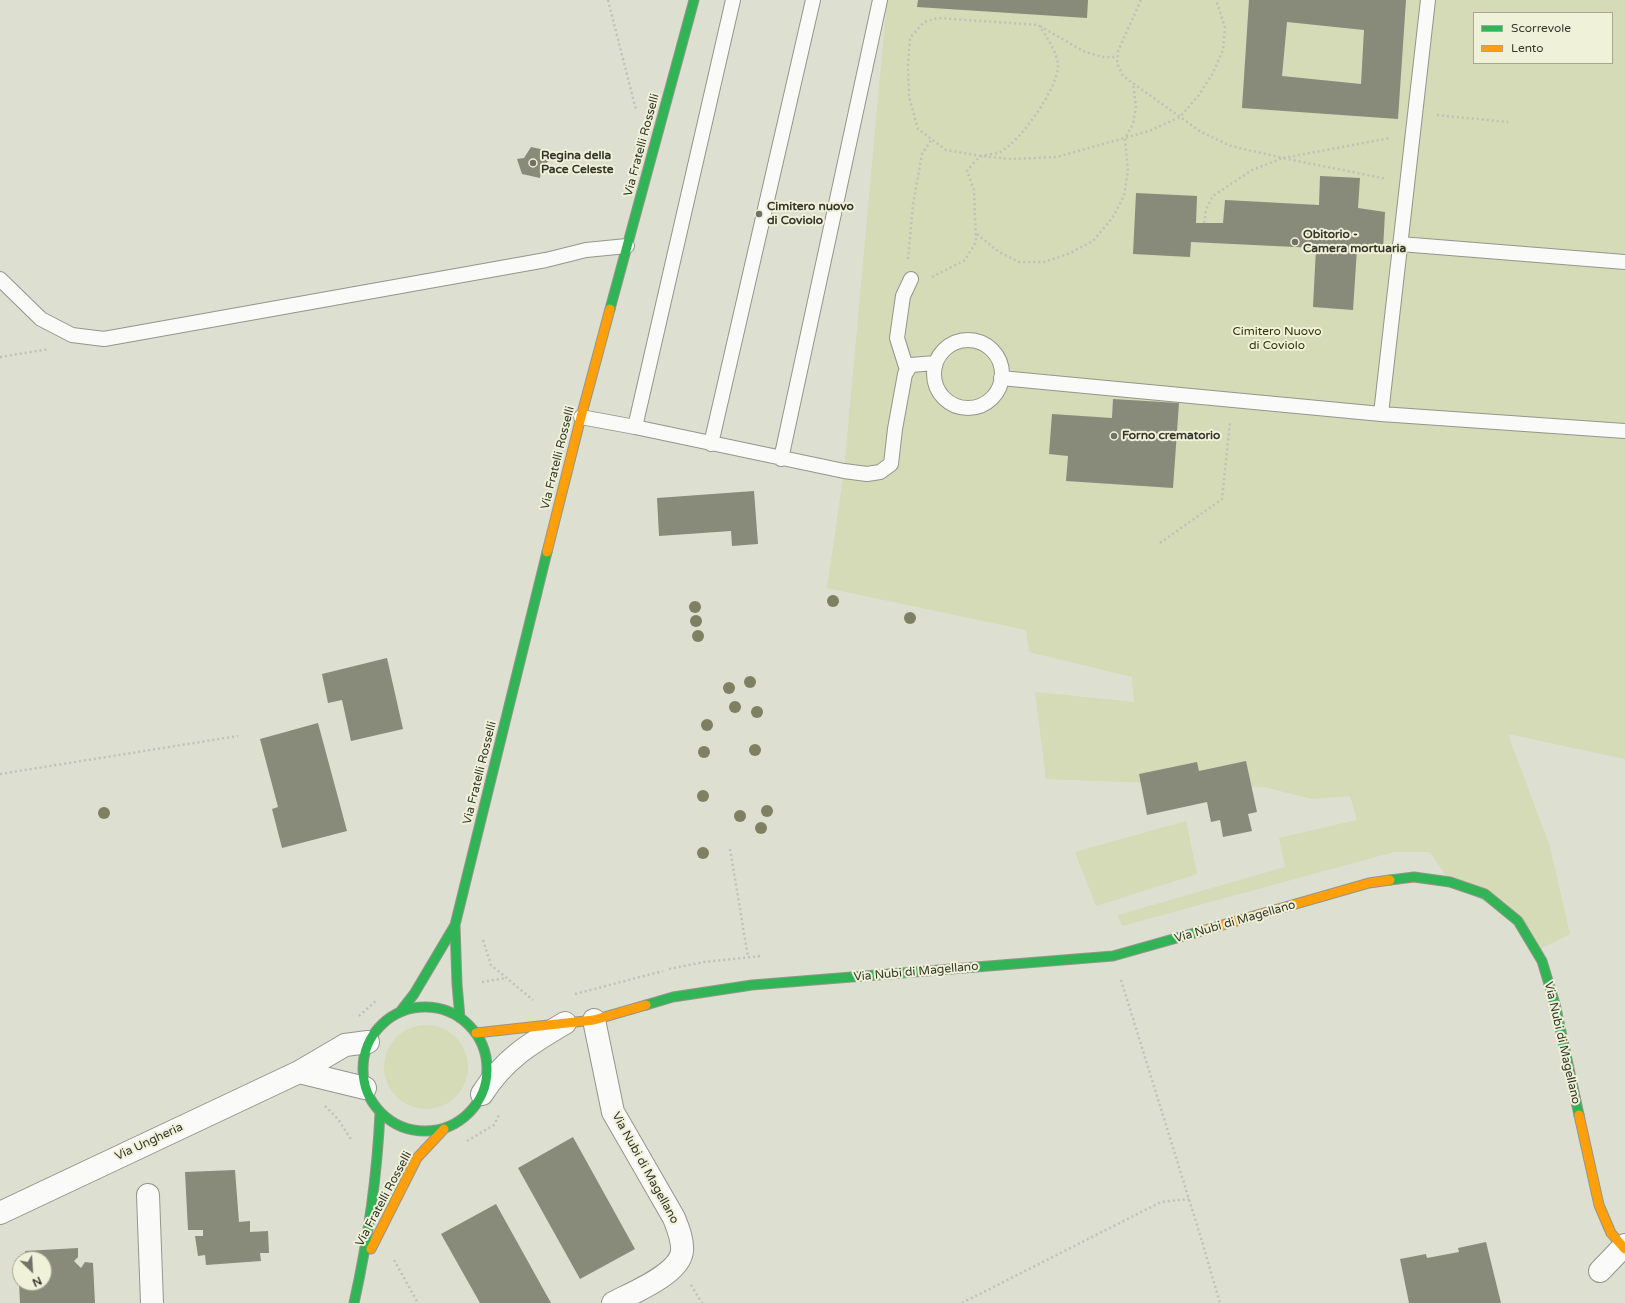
<!DOCTYPE html>
<html>
<head>
<meta charset="utf-8">
<style>
	body { margin:0 }
	#map { position:relative; width:1625px; height:1303px; overflow:hidden; background:#dddfd1; font-family:"Varela Round",sans-serif }
	canvas { display:block }
	.legend { position:absolute; left:1473px; top:12px; width:140px; height:52px; box-sizing:border-box; background:#eff2d8; border:1px solid #a5a793; margin:0; padding:5px 7px; list-style:none; font-size:12px; color:#35372c }
	.legend li { display:flex; align-items:center; gap:8px; height:20px }
	.legend b { width:20px; border:1px solid #a5a793 }
	.north { position:absolute; left:12px; top:1251px; width:40px; height:40px; box-sizing:border-box; background:#eff2d8; border:1px solid #a5a793; border-radius:50%; rotate:155deg; font-size:11px; font-weight:700; line-height:16px; text-align:center; color:#35372c }
	.north::after { content:''; display:block; margin:auto; width:14px; height:18px; background:#707266; clip-path:polygon(50% 0,100% 100%,50% 72%,0 100%) }
</style>
</head>
<body>
<div id="map">
<canvas width="1625" height="1303"></canvas>
<ul class="legend">
<li><b style="height:5px;background:#30b455"></b>Scorrevole</li>
<li><b style="height:5px;background:#ff9f0a"></b>Lento</li>
</ul>
<div class="north">N</div>
</div>
<script>
const context = document.querySelector('canvas').getContext('2d');
context.lineJoin = 'round';
function fillPath(path, color) { context.fillStyle = color; context.fill(path, 'evenodd'); }
function strokePath(path, color, width, dash) { context.strokeStyle = color; context.lineWidth = width; context.lineCap = dash ? 'butt' : 'round'; context.setLineDash(dash || []); context.stroke(path); }
function label(font, color, halo, rows, align = 'center') {
  context.font = font + ' "Varela Round",sans-serif'; context.lineWidth = 4; context.setLineDash([]); context.textBaseline = 'middle'; context.strokeStyle = halo; context.fillStyle = color; for (const [text, x, y, turn = 0] of rows) {
    context.save(); context.translate(x, y); context.rotate((+turn || 0) * Math.PI / 180); context.textAlign = isNaN(turn) ? turn : align; if (halo) context.strokeText(text, 0, 0); context.fillText(text, 0, 0); context.restore();
  }
}
const green = new Path2D(`
	M887,0H1625V759L1508,734L1550,847L1570,934L1536,951L1518,921L1450,882L1430,852H1394L1122,926L1118,915L1285,867L1279,838L1357,820L1350,796L1312,799L1264,787L1046,779L1035,692L1134,702L1132,677L1029,652L1026,630L827,588L844,471ZM1474,13H1612V63H1474Z
	M1186,821L1197,874L1096,906L1075,852Z
	M384 1067a42 42 0 1 1 84 0a42 42 0 1 1-84 0Z`);
const building = new Path2D(`
	M918,0H1088L1087,18L917,7Z
	M1249,0H1406L1398,119L1242,108ZM1287,22L1364,30L1361,84L1282,76Z
	M531,147L545,150L549,160L541,171L540,178L522,174L517,159L524,158Z
	M1320,176L1360,178L1358,208L1385,212L1383,250L1357,249L1353,310L1313,307L1316,248L1191,242L1190,257L1133,254L1136,193L1197,196L1196,223H1223L1225,200L1319,205Z
	M1113,399L1179,403L1173,488L1066,481L1068,456L1049,454L1052,414L1112,418Z
	M754,491L758,544L732,546L731,531L659,536L657,498Z
	M387,658L403,729L351,741L342,700L328,703L322,674Z
	M318,723L347,831L282,848L272,809L278,807L260,739Z
	M1246,761L1257,812L1248,814L1252,831L1223,837L1220,820L1211,822L1207,802L1147,815L1139,774L1197,762L1199,771Z
	M573,1137L635,1249L580,1279L518,1168Z
	M235,1170L239,1222L250,1221V1232L268,1231L269,1253H260L261,1261L206,1265L205,1255L198,1256L195,1236H203V1230H188L185,1172Z
	M496,1204L551,1303H480L441,1234Z
	M1486,1242L1501,1303H1409L1400,1259L1426,1254L1427,1258L1459,1252L1458,1248Z
	M78,1248V1257L74,1261L81,1268L85,1262L93,1263L95,1303H20L19,1283H44V1259H26L25,1251Z`);
const path = new Path2D(`
	M608,0L636,110
	M1141,0L1118,51L1117,63L1123,76L1201,132L1231,146L1283,158L1390,138
	M1040,26L1083,51L1102,57H1117
	M1437,115L1508,122
	M1204,223L1206,209L1213,196L1252,170L1283,158L1387,179
	M977,234L999,252L1019,262H1044L1068,254L1093,241L1113,217L1124,196L1128,171L1125,138L1133,124L1136,107L1133,83
	M908,259L913,205L922,154L932,139
	M932,277L965,260L976,242L974,190L967,171C971,166 977,158 982,156C988,154 995,154 1000,152C1020,142 1057,89 1058,67C1058,53 1046,36 1039,25L938,18L924,22L910,38L908,65L909,97L918,129L946,150L981,156L1011,159L1057,157L1149,131L1180,117L1199,95L1213,73L1223,50L1225,27L1216,0
	M0,357L49,349
	M1160,543L1222,499L1230,422
	M0,774L238,736
	M730,849L748,957
	M483,940L491,965L533,1000
	M669,969L704,962L761,956
	M1121,980L1201,1238L1220,1303
	M482,982L506,978
	M575,994L663,971
	M359,1016L376,1001
	M325,1106L338,1119L352,1141
	M467,1141L494,1125L499,1115
	M394,1260L418,1303
	M691,1285L702,1303
	M962,1303L1161,1202L1189,1199`);
const lane = new Path2D(`
	M1400,244L1625,262
	M0,279L41,319L72,335L104,339L546,260L586,250L627,246
	M934 374a34 34 0 1 1 68 0a34 34 0 1 1-68 0Z
	M907,370L897,338L903,296L911,279
	M1001,378L1381,414L1428,0
	M1381,414L1625,431
	M581,417L635,427L844,471L867,474L880,472L891,464L895,429L905,374L911,365L935,363
	M635,427L733,0
	M711,444L813,0
	M781,459L880,0`);
const street = new Path2D(`
	M594,1020L613,1112L674,1218C678,1228 683,1240 682,1251C680,1274 632,1293 613,1303
	M299,1072L365,1088
	M482,1094C504,1059 531,1043 565,1023
	M148,1195L152,1303
	M0,1213L299,1072L345,1045L368,1042
	M1600,1271L1625,1245`);
const fast = new Path2D(`
	M610,309L694,0
	M1390,880L1414,877L1450,882L1485,894L1518,921L1542,961L1555,1004L1579,1115
	M646,1005L673,997L752,985L1113,956L1198,932
	M363 1069a62 62 0 1 1 124 0a62 62 0 1 1-124 0Z
	M400,1012L414,994L455,925
	M460,1018L457,984L455,925L547,552
	M354,1303C368,1240 377,1177 380,1113`);
const slow = new Path2D(`
	M547,552L581,417L610,309
	M1198,932L1369,883L1390,880
	M476,1033L594,1020L646,1005
	M1579,1115L1599,1205L1611,1233L1625,1249
	M371,1249L417,1158L444,1129`);
const trees = [
	[833,601],
	[695,607],
	[910,618],
	[696,621],
	[698,636],
	[750,682],
	[729,688],
	[735,707],
	[757,712],
	[707,725],
	[755,750],
	[704,752],
	[703,796],
	[767,811],
	[104,813],
	[740,816],
	[761,828],
	[703,853]
];
const markers = [
	[533,163,4,"#707266"],
	[759,214,4,"#707266"],
	[1295,242,4,"#707266"],
	[1114,436,4,"#707266"]
];
const streetNames = [
	["Via Fratelli Rosselli",642,145,-75],
	["Via Fratelli Rosselli",558,458,-76],
	["Via Fratelli Rosselli",480,773,-76],
	["Via Nubi di Magellano",1235,922,-16],
	["Via Nubi di Magellano",916,972,-5],
	["Via Nubi di Magellano",1562,1043,77],
	["Via Ungheria",149,1142,-25],
	["Via Nubi di Magellano",645,1168,61],
	["Via Fratelli Rosselli",384,1199,-62]
];
const poiNames = [
	["Regina della",541,156],
	["Pace Celeste",541,170],
	["Cimitero nuovo",767,207],
	["di Coviolo",767,221],
	["Obitorio -",1303,235],
	["Camera mortuaria",1303,249],
	["Forno crematorio",1122,436]
];
const parkNames = [
	["Cimitero Nuovo",1277,332],
	["di Coviolo",1277,346]
];
fillPath(green, '#d5dab7');
fillPath(building, '#888a7a');
strokePath(lane, '#94968b', 16);
strokePath(street, '#94968b', 24);
strokePath(fast, '#94968b', 11);
strokePath(slow, '#94968b', 11);
strokePath(path, '#c1c1bb', 2.5, [2, 3]);
strokePath(lane, '#fafaf8', 14);
strokePath(street, '#fafaf8', 22);
strokePath(fast, '#30b455', 9);
strokePath(slow, '#ff9f0a', 9);
context.fillStyle = '#7e8062';
for (const [x, y] of trees) { context.beginPath(); context.arc(x, y, 6, 0, 2 * Math.PI); context.fill(); }
for (const [x, y, r, color] of markers) { const dot = new Path2D(); dot.arc(x, y, r, 0, 2 * Math.PI); context.fillStyle = color; context.fill(dot); strokePath(dot, '#eff2d8', 1.5); }
label('12px', '#35372c', '#eff2d8', streetNames);
label('bold 12px', '#35372c', '#eff2d8', poiNames, 'left');
label('12px', '#303308', '#eff2d8', parkNames);
</script>
</body>
</html>
